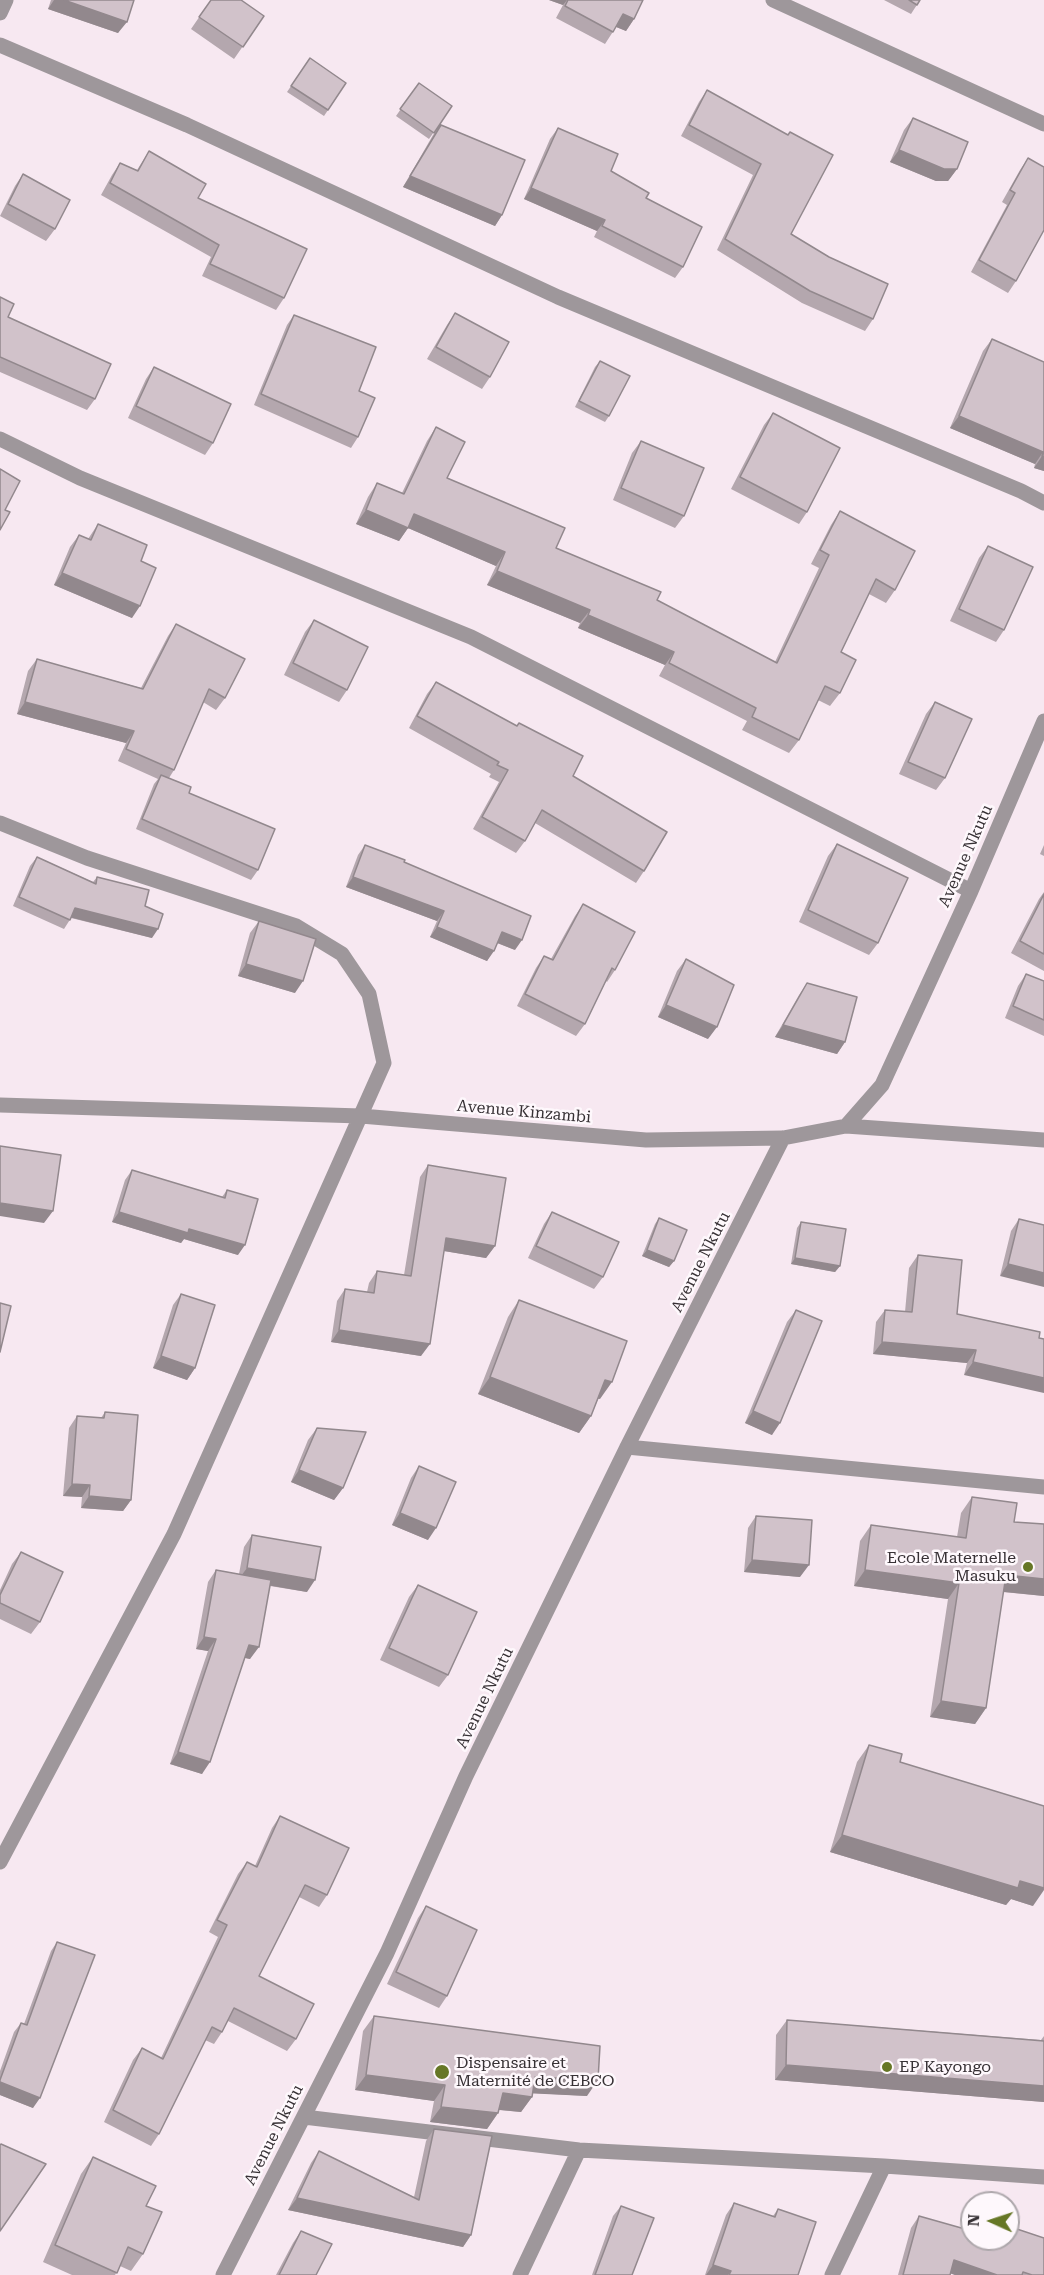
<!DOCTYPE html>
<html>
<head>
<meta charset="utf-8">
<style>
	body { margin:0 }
	#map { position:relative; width:1044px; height:2275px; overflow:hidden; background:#f7e8f1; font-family:"Roboto Serif",serif }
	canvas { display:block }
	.north { position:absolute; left:960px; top:2191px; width:60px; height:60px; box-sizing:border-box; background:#fef8fc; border:2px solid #aea8ac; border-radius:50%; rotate:273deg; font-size:16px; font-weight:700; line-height:24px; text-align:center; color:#373135 }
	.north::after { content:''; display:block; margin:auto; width:21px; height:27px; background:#667726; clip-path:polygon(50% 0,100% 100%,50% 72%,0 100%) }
</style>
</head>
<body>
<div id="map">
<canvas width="1044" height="2275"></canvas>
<div class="north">N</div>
</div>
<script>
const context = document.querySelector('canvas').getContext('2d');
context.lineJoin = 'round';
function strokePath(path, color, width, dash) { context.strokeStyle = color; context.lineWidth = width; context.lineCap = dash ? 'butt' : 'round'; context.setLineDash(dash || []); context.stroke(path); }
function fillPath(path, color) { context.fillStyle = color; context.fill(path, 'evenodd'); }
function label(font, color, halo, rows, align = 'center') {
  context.font = font + ' "Roboto Serif",serif'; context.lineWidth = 5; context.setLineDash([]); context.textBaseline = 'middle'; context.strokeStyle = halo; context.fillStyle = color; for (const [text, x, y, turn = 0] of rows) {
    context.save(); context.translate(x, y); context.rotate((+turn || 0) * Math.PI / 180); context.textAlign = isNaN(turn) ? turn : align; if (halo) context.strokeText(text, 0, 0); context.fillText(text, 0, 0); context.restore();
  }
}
const minor = new Path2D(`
	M773,0L1044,124
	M0,13L6,0
	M0,45L187,125L558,297L1021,491L1044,503
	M0,439L80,478L471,637L971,891
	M0,823L87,858L296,926L342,954L369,994L384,1063L174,1534L0,1862
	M0,1105L361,1116L646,1140L783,1138L846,1126L1044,1140
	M846,1126L882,1085L971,891L1044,721
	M627,1447L1044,1487
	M304,2117L579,2150L884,2166L1044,2177
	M223,2275L387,1953L466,1776L627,1447L783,1138
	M520,2275L579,2150
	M832,2275L884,2166`);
const wall = new Path2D(`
	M51,0H134L118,33L48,9Z
	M211,0L264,16L234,59L191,29Z
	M549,0H643L634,19L626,31L616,27L605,44L556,18L563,5Z
	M884,0H920L911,14Z
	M310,58L346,83L324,116L287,92Z
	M419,83L452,106L429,139L396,116Z
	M707,90L787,135L791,234L873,319L865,331L802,303L717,250L753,175L681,136L699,102Z
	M913,118L957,169L948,181H936L890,162L904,130Z
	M441,125L502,215L495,226L403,187L433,135Z
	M558,128L611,171L646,198L683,267L675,278L594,237L597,231L524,199L550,139Z
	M149,151L198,198L284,298L276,310L202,276L211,257L101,195L112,175L120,163L137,170Z
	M1028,158L1016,281L1008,293L971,272L1007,205L1002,202L1020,170Z
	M23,174L55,229L46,241L0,216L15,186Z
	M0,297L8,317L95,399L87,410L0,372Z
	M455,313L490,377L482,389L427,359L447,325Z
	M294,315L358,437L351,448L254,405L287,325Z
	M992,339L1044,362V471L1034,468L1035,464L950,428L983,351Z
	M600,361L609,416L605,422L575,407L595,367Z
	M154,367L213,443L205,455L128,418L146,379Z
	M773,413L807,512L799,524L731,489L764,425Z
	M436,427L447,478L556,548L775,662L819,568L811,564L831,525L840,511L895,590L886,603L869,594L841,652L840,693L830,706L818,700L799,740L789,753L742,730L747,721L659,676L665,665L578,628L580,623L487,585L496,566L408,528L399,541L356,524L368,497L377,483L402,493L427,441Z
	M641,441L684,516L675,528L613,500L632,453Z
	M98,524L141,561L132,618L54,585L70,547L79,535L88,539Z
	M988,546L1004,630L996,642L950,621L979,558Z
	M314,620L347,690L339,702L284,675L305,632Z
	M176,624L225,698L216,710L203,702L174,770L169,778L189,793L258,870L251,880L136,829L154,784L158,779L118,761L126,743L17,714L28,671L37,659L141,688L168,636Z
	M436,682L573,776L644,871L636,883L535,823L525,841L516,853L473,829L499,782L489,777L491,774L409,728L427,694Z
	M935,702L945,778L936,790L899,774L926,714Z
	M837,844L878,943L869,955L799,922L828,856Z
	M365,845L404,862L515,950L497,943L487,961L430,937L437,921L346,887L358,855Z
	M1044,845V856L1040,854Z
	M37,857L93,882L97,877L145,906L152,938L71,918L64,929L13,906L30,866Z
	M1044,892V971L1011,953L1039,899Z
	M583,904L615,970L607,982L606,981L585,1024L576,1036L517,1006L536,968L544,956L551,959L575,916Z
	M259,921L295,993L238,976L250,933Z
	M686,959L708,1039L658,1017L677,971Z
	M1026,974L1044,981V1036L1005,1018L1018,986Z
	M807,983L845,1042L837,1054L775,1037L799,995Z
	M428,1165L495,1246L486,1258L444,1251L421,1356L331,1342L337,1301L345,1289L367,1292L369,1283L377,1271L404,1275L420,1177Z
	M132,1170L222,1197L227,1190L238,1255L184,1239L181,1243L112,1222L125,1180Z
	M552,1212L603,1277L594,1289L528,1258L544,1224Z
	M659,1218L674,1261L669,1267L642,1256L655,1224Z
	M1019,1219L1044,1225L1000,1276L1011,1231Z
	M801,1222L840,1266L835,1272L791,1264L797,1228Z
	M918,1255L957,1314L1040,1332L964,1375L967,1363L873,1354L876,1322L885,1310L905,1312L909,1268Z
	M181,1294L195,1368L187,1380L153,1368L173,1305Z
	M519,1300L600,1399H598L591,1416L579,1433L478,1394L508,1317Z
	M796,1310L772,1435L745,1423L787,1322Z
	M105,1412L131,1500L123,1511L81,1508L82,1497L63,1496L69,1428L77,1416L101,1418Z
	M317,1428L343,1488L334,1500L291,1482L308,1440Z
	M419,1466L428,1540L392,1525L411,1478Z
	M972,1497L1014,1522L1044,1524V1596L1003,1592L986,1708L975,1724L930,1717L948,1599L854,1586L860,1541L871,1525L957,1537L961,1513Z
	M756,1516L800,1577L744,1572L748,1528Z
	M252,1535L307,1592L270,1586L250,1659L245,1658L202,1774L170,1764L208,1651L196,1649L208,1582L216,1570L239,1574L244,1547Z
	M21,1552L40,1622L31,1634L0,1619V1590L12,1564Z
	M418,1585L448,1675L439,1687L380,1660L409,1597Z
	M869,1745L1033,1906L1011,1899L1006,1905L830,1852L857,1762Z
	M280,1816L327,1895L319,1907L299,1897L259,1976L296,2039L287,2051L228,2021L222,2032L214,2044L205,2040L159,2134L151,2146L104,2122L133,2060L142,2048L161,2058L218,1937L209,1932L238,1874L247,1862L255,1866L272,1828Z
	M426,1906L447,1996L439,2008L387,1984L418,1918Z
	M57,1942L33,2108L0,2095V2071L14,2032L21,2023L24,2024L51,1951Z
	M374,2016L587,2096L533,2093L532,2097L521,2112L499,2110L498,2113L487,2129L430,2122L434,2101L355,2090L363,2031Z
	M787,2020L1041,2040L1044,2036V2102L775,2080L776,2035Z
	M434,2129L471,2235L463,2247L288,2210L311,2163L319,2151L414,2197L426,2141Z
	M93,2157L146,2206L143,2254L131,2271L120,2266L115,2275H72L43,2262L81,2174Z
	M734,2203L773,2216L778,2209L798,2275H705L726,2215Z
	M621,2206L632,2275H592L613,2216Z
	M919,2216L1044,2275H955L951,2273L950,2275H898L911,2228Z
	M301,2231L316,2275H276L293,2243Z`);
const shadedWall = new Path2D(`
	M54,0H64L127,22L118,33L48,9Z
	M549,0H567L563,5Z
	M623,14L634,19L626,31L614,26Z
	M899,150L957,169L948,181H936L890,162Z
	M410,176L502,215L495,226L403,187Z
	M531,188L605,220L597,231L524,199Z
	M959,416L1043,452L1035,464L950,428Z
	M1042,456L1044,457V471L1034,468Z
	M366,510L414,514L505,552L496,566L408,528L399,541L356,524Z
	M497,571L590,610L580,623L487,585Z
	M62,573L140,606L132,618L54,585Z
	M588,615L674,652L665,665L578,628Z
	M25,702L134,731L126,743L17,714Z
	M353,877L444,911L437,921L346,887Z
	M75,908L158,929L152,938L69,917Z
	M437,927L494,951L487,961L430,937Z
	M502,932L522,940L515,950L495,942Z
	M246,964L303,981L295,993L238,976Z
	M666,1005L717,1027L708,1039L658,1017Z
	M783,1025L845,1042L837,1054L775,1037Z
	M0,1203L53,1211L44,1223L0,1216Z
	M119,1212L189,1229L245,1245L238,1255L184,1239L181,1243L112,1222Z
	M446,1238L495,1246L486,1258L438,1250Z
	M647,1250L674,1261L669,1267L642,1256Z
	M795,1258L840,1266L835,1272L791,1264Z
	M1008,1264L1044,1273V1287L1000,1276Z
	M339,1330L430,1344L421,1356L331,1342Z
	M882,1342L976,1350L967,1363L873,1354Z
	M161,1356L195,1368L187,1380L153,1368Z
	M973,1362L1044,1378V1393L964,1375Z
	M490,1377L591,1416L579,1433L478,1394Z
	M605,1380L612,1382L600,1399L593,1397Z
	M753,1411L780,1423L772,1435L745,1423Z
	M299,1470L343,1488L334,1500L291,1482Z
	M72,1484L90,1485L82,1497L63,1496Z
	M89,1496L131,1500L123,1511L81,1508Z
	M400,1513L436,1528L428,1540L392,1525Z
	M752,1560L809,1565L800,1577L744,1572Z
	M247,1568L315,1580L307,1592L238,1580Z
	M865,1570L959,1583L948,1599L854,1586Z
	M1006,1575L1044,1579V1596L995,1591Z
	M204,1637L216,1639L208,1651L196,1649Z
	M249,1645L259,1647L250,1659L241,1657Z
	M941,1701L986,1708L975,1724L930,1717Z
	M178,1752L210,1762L202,1774L170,1764Z
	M842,1835L1020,1881L1044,1888V1890L1033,1906L1011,1899L1006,1905L830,1852Z
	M786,2065L1044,2086V2102L775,2080Z
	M366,2075L445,2085L434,2101L355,2090Z
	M535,2077L598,2080L587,2096L524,2093Z
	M0,2082L40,2098L33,2108L0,2095Z
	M503,2093L532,2097L521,2112L491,2109Z
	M441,2107L498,2113L487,2129L430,2122Z
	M297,2198L471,2235L463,2247L288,2210Z
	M954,2260L997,2275H955L946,2272Z
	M713,2265L731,2271L728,2275H706Z`);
const building = new Path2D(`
	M64,0H134L127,22Z
	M211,0H241L264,16L243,47L199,17Z
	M568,0H643L634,19L623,14L613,32L565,6Z
	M909,0H920L917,5Z
	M310,58L346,83L328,110L291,86Z
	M419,83L452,106L434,133L400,109Z
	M707,90L788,135L790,132L833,155L791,234L829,257L888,284L873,319L810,291L725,239L761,164L689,125Z
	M913,118L968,142L957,169H944L899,150Z
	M441,125L525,160L502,215L410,176Z
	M558,128L618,154L611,171L649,193L646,198L702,227L683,267L602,226L605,220L531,188Z
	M149,151L206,184L198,198L307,249L284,298L210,264L219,245L110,183L120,163L138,171Z
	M1028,158L1044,167V230L1016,281L979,260L1015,193L1010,190Z
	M23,174L70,200L55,229L8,204Z
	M0,297L14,304L8,317L111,364L95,399L0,357Z
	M455,313L509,342L490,377L436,347Z
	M294,315L376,347L359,391L375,398L358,437L261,394Z
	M992,339L1044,362V457L1042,456L1043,452L959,416Z
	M600,361L630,376L609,416L579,401Z
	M154,367L231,404L213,443L136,406Z
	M773,413L840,448L807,512L740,477Z
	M436,427L465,442L447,478L565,528L556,548L661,592L657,600L777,663L829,555L820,550L840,511L915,551L895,590L876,579L841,652L856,660L840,693L825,686L799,740L752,717L756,708L669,663L674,652L588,615L590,610L497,571L505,552L414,514L408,528L366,510L377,483L404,494Z
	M641,441L704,468L684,516L621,488Z
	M0,469L20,481L5,510L10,512L0,530Z
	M98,524L147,545L141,561L156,568L140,606L62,573L79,535L91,540Z
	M988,546L1033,567L1004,630L959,609Z
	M314,620L368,647L347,690L293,663Z
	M176,624L245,659L225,698L209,689L174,770L126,749L134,731L25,702L37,659L143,689Z
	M436,682L517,726L519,723L583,756L573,776L667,832L644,871L542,810L525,841L482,817L508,770L497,765L499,762L417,716Z
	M935,702L972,719L945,778L908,762Z
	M161,775L191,787L189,793L275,829L258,870L142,819Z
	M837,844L908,878L878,943L808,910Z
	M365,845L405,860L404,862L531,916L522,940L502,932L494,951L437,927L444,911L353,877Z
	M37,857L96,884L97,877L149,890L145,906L163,914L158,929L75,908L70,920L19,897Z
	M1044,894V954L1020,941Z
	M583,904L635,932L615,970L612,968L585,1024L525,994L544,956L553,960Z
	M259,921L316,939L303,981L246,964Z
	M686,959L734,985L717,1027L666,1005Z
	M1026,974L1044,981V1020L1013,1006Z
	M807,983L857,997L845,1042L783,1025Z
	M0,1146L61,1155L53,1211L0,1203Z
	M428,1165L506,1178L495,1246L446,1238L430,1344L339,1330L345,1289L374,1293L377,1271L411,1276Z
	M132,1170L225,1198L227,1190L258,1199L245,1245L189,1229L188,1233L119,1212Z
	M552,1212L619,1242L603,1277L536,1246Z
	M659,1218L687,1230L674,1261L647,1250Z
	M1019,1219L1044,1225V1273L1008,1264Z
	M801,1222L846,1229L840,1266L795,1258Z
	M918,1255L962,1260L957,1314L1040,1332L1039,1338L1044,1339V1378L973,1362L976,1350L882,1342L885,1310L912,1312Z
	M181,1294L215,1305L195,1368L161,1356Z
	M519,1300L627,1341L612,1382L605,1380L591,1416L490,1377Z
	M0,1303L11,1306L0,1352Z
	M796,1310L822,1321L780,1423L753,1411Z
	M105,1412L138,1415L131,1500L89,1496L90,1485L72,1484L77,1416L104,1418Z
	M317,1428L366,1432L343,1488L299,1470Z
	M419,1466L456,1482L436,1528L400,1513Z
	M972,1497L1017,1503L1014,1522L1044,1524V1579L1006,1575L986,1708L941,1701L959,1583L865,1570L871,1525L966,1538Z
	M756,1516L812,1520L809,1565L752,1560Z
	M252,1535L321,1547L315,1580L247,1568Z
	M21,1552L63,1572L40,1622L0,1603V1595Z
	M216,1570L271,1580L259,1647L249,1645L210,1762L178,1752L216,1639L204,1637Z
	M418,1585L477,1612L448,1675L389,1648Z
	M869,1745L902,1754L900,1762L1044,1806V1888L1020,1881L1018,1888L842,1835Z
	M280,1816L349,1848L327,1895L305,1885L259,1976L314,2004L296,2039L234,2008L222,2032L212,2027L159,2134L113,2110L142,2048L163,2059L227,1925L217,1920L247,1862L257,1867Z
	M426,1906L477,1930L447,1996L396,1972Z
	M57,1942L95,1955L40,2098L0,2082V2080L21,2023L27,2025Z
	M374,2016L600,2046L598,2080L535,2077L532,2097L503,2093L498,2113L441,2107L445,2085L366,2075Z
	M787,2020L1044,2041V2086L786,2065Z
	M434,2129L492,2136L471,2235L297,2198L319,2151L419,2200Z
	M1,2144L46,2164L0,2231V2145Z
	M93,2157L156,2186L146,2206L162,2212L143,2254L128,2247L117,2273L55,2245Z
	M734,2203L775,2217L778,2209L816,2222L798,2275H729L731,2271L713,2265Z
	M621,2206L654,2218L632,2275H595Z
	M919,2216L972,2231V2239H1008V2226L1044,2238V2275H1032L1023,2272L1022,2275H997L954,2260L950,2275H903Z
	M301,2231L332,2244L316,2275H279Z`);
const markers = [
	[1028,1567,6,"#667726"],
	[887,2067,6,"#667726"],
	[442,2072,8,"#667726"]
];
const streetNames = [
	["Avenue Nkutu",966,856,-66],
	["Avenue Kinzambi",524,1112,5],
	["Avenue Nkutu",701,1262,-63],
	["Avenue Nkutu",485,1698,-64],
	["Avenue Nkutu",274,2135,-63]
];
const poiNames = [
	["Ecole Maternelle",1016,1558,"right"],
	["Masuku",1016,1576,"right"],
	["Dispensaire et",456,2063],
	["Maternité de CEBCO",456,2081],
	["EP Kayongo",899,2067]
];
strokePath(minor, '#9e979b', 15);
fillPath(wall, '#b4a7ae');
fillPath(shadedWall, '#92888d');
fillPath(building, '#d1c2ca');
strokePath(building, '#92888d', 1.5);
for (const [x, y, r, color] of markers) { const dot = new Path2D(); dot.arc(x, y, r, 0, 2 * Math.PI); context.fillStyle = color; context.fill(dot); strokePath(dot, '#fef8fc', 2); }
label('16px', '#373135', '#fef8fc', streetNames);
label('16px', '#373135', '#fef8fc', poiNames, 'left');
</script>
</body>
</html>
